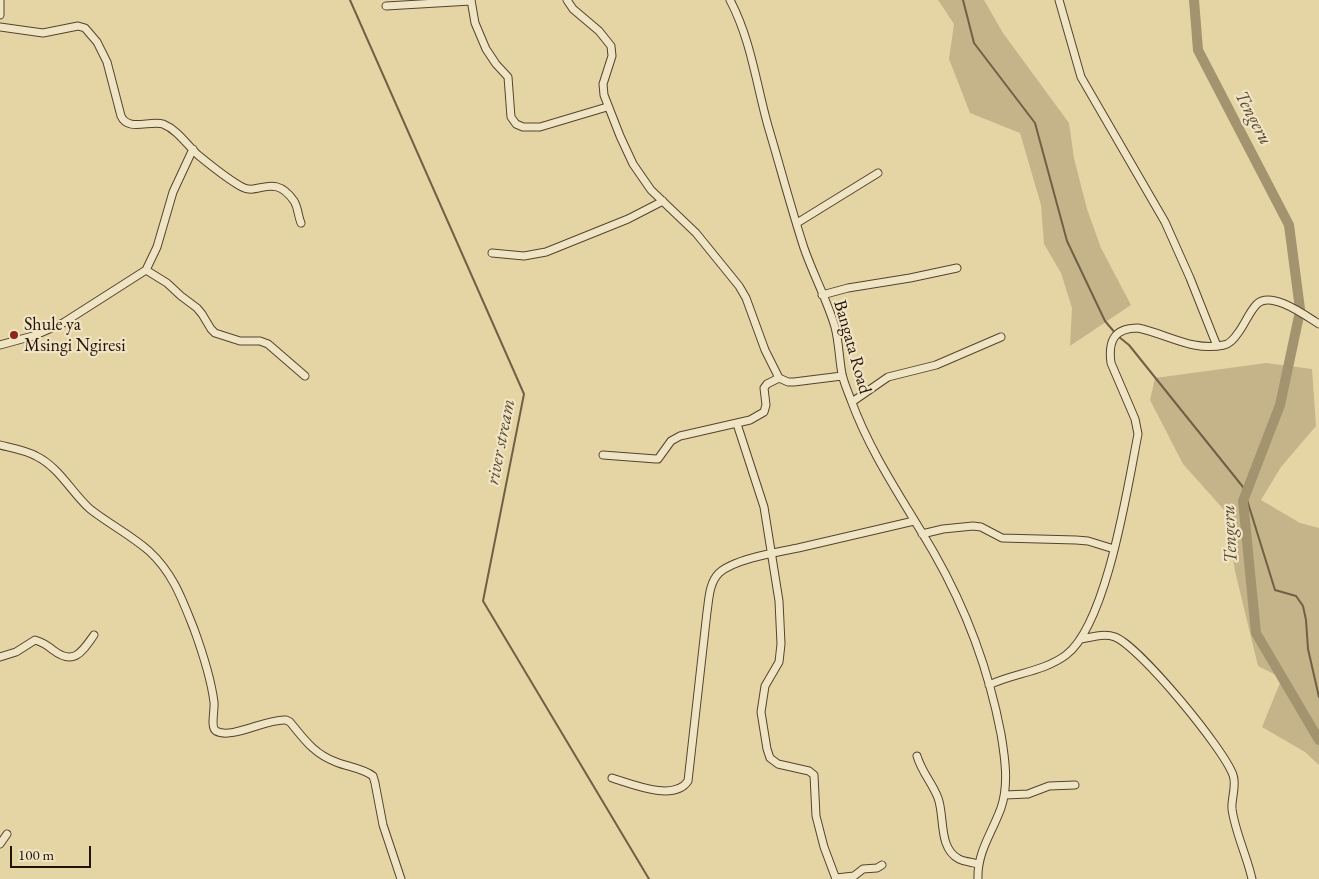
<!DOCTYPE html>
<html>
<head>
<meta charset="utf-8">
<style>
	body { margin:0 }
	#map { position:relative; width:1319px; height:879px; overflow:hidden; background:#e6d5a4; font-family:"EB Garamond",serif }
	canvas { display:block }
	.scale { position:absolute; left:10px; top:846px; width:81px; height:22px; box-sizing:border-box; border:2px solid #241208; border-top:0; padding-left:6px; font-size:15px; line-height:18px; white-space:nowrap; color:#241208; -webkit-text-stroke:4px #efe4c4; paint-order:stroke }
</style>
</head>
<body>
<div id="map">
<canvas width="1319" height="879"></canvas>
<div class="scale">100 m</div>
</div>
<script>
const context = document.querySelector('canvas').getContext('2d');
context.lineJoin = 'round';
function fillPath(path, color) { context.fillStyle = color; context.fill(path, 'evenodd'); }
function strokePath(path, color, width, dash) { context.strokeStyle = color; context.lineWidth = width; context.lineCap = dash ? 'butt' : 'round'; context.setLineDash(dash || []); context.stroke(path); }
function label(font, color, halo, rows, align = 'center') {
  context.font = font + ' "EB Garamond",serif'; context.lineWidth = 4.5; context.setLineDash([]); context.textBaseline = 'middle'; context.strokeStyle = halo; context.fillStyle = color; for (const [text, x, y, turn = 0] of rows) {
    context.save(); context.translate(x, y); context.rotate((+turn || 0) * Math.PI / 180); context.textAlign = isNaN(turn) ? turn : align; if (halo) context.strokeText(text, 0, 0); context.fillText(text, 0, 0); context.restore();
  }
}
const green = new Path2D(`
	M938,0H984L1003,33L1069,123L1074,158L1087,209L1101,248L1131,305L1070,346L1072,308L1061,273L1044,244L1041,205L1020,133L970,113L949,59L954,24Z
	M1266,363L1312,369L1316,426L1281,467L1261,500L1300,523L1319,528V765L1305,752L1262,727L1282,678L1258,666L1235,571L1225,511L1183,464L1150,400L1155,378Z`);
const stream = new Path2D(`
	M350,0L524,394L483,601L649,879
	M963,0L974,43L1035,123L1067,241L1105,321L1116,334
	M1119,337L1129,345L1243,487L1275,590L1296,596L1303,606L1306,620L1308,649L1319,697`);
const river = new Path2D(`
	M1194,0L1198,50L1289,225L1300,309
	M1299,316L1280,405L1243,501L1256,633L1319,740`);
const street = new Path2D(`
	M471,0L475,23L486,49L496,64L508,77L511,117L516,124L523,127H540L607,107
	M567,0L573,9L599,31L611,46L612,56L603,84L604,95L620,136L633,164L651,190L696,233L739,286L746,298L765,350L779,378L788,382H794L842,376
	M730,0C751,40 756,83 768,126C780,166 791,208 804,248C813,274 827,300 835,327C839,342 839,358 842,374C844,383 848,392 851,400C871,455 905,503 934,553C966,609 989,671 1001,734C1005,758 1009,785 1001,808C992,833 977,852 978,879
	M1059,0L1081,77L1165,222L1190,278L1217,346
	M386,6L471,1
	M0,15V0
	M0,27L43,33L78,26L85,28L97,42L107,62L121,116C128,132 150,120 163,124C178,130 187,145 198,155C209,164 229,180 242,187C258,196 274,172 294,201C298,207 298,216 301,223
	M797,223L878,173
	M492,253L524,256L546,252L628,219L663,201
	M146,270L167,283L181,296L197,308L202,314L211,329L215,333L240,341H260L268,344L305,376
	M822,295L848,288L910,278L957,268
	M0,345L33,336L63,323L146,270L157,247L173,192L193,149
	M852,402L888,377L936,365L1001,337
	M737,424L764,507L779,601L781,644L779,662L765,686L761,712L767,749L770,758L778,764L809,771L814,775L816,816L824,847L836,879
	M0,445C12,448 25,450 36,456C59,467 72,493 90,509C109,524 131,535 149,551C173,573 182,599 194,629C202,651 211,679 214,702C215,710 210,727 216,731C232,740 267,718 286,720L290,722C304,739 314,754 336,762C348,767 362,768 373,776L375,783L383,825L401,879
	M603,455L656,459H658L671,441L680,436L750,420L764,412L766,405L764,388L767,384L779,378
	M922,534L943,529L973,526L981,527L1002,538L1076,540L1088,541L1114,549
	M1081,639C1092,637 1104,633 1115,637C1140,647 1224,749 1233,775C1237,785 1231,799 1232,809C1235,832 1247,856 1252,879
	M0,657L16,652L35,640C42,642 47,645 53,650C74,666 82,652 94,635
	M989,685C1014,673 1043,672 1066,655C1107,624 1128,485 1138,434L1135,419L1111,363C1108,341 1114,328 1138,328C1167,334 1193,352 1224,345C1230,344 1234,339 1238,333C1245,324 1249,312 1257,304C1271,290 1306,316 1319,324
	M917,756C922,773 932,782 938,798C945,817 938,848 959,859C965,862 972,862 978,864
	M612,778C632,784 674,802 688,781L707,612C709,599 709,583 719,573C734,559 778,552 798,548C837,539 875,530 914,521
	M1005,795L1028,794L1049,786L1075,785
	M0,844L7,834
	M836,878L854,876L863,869L877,868L882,865`);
const markers = [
	[14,335,5,"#8f2418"]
];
const poiNames = [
	["Shule ya",24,325],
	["Msingi Ngiresi",24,346]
];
const streetNames = [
	["Bangata Road",852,347,74]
];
const waterNames = [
	["Tengeru",1253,118,62],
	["river stream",501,442,-79],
	["Tengeru",1230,534,-93]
];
fillPath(green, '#c5b489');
strokePath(stream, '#715f46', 2);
strokePath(river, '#a4936f', 10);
strokePath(street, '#54432f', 9);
strokePath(street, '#efe4c4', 7);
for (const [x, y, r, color] of markers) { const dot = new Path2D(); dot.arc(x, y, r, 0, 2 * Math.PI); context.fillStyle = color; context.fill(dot); strokePath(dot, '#efe4c4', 2); }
label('18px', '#241208', '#efe4c4', poiNames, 'left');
label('18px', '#241208', '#efe4c4', streetNames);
label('italic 19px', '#574631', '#efe4c4', waterNames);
</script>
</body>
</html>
